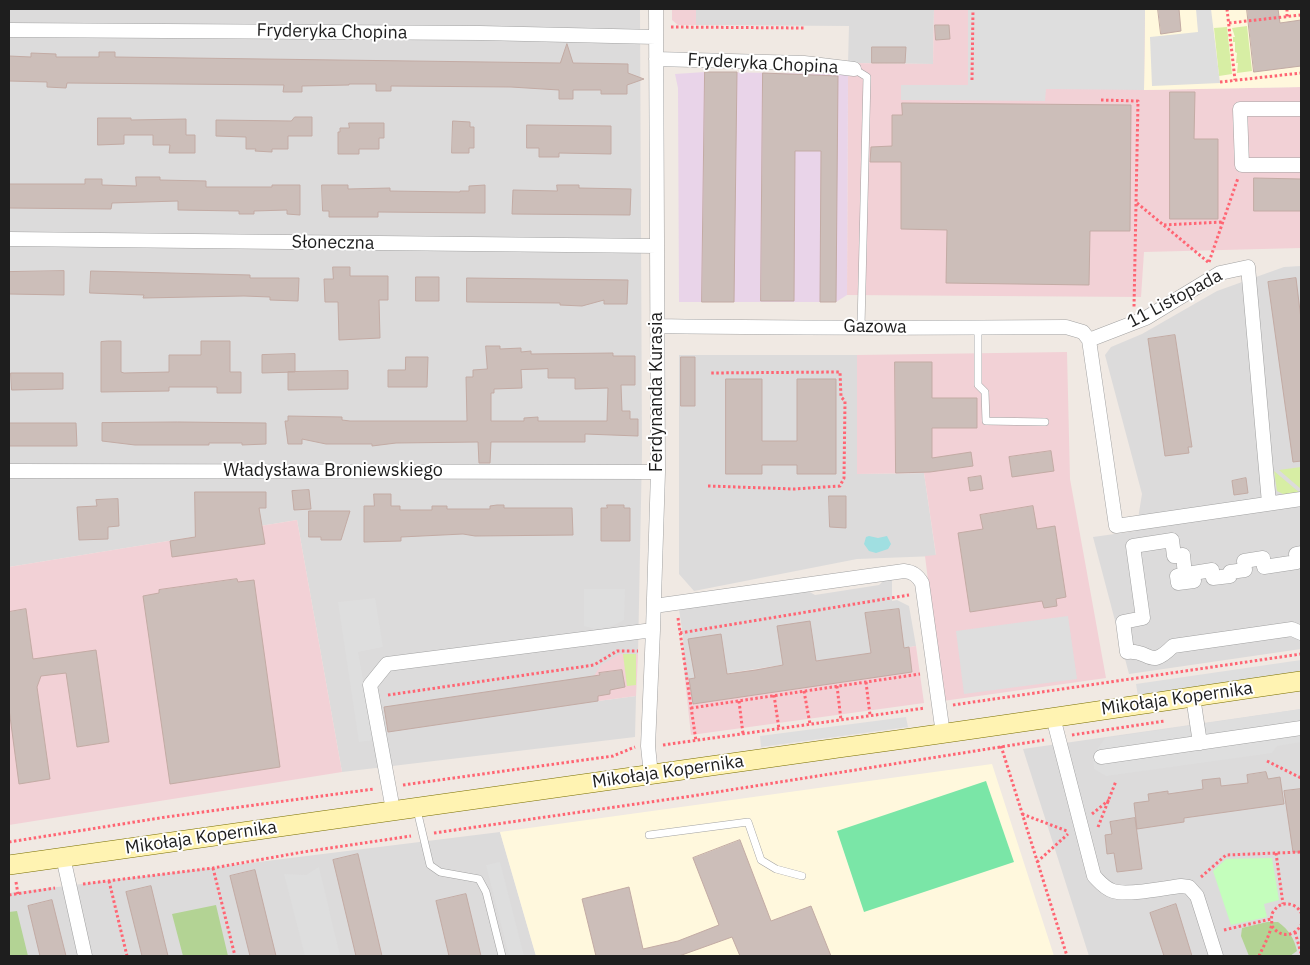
<!DOCTYPE html>
<html>
<head>
<meta charset="utf-8">
<style>
	body { margin:0 }
	#map { position:relative; width:1310px; height:965px; overflow:hidden; background:#f0e9e3; font-family:"IBM Plex Sans",sans-serif }
	canvas { display:block }
	.frame { position:absolute; inset:0; border:10px solid #1e1e1e; pointer-events:none }
</style>
</head>
<body>
<div id="map">
<canvas width="1310" height="965"></canvas>
<div class="frame"></div>
</div>
<script>
const context = document.querySelector('canvas').getContext('2d');
context.lineJoin = 'round';
function fillPath(path, color) { context.fillStyle = color; context.fill(path, 'evenodd'); }
function strokePath(path, color, width, dash) { context.strokeStyle = color; context.lineWidth = width; context.lineCap = dash ? 'butt' : 'round'; context.setLineDash(dash || []); context.stroke(path); }
function label(font, color, halo, rows, align = 'center') {
  context.font = font + ' "IBM Plex Sans",sans-serif'; context.lineWidth = 4; context.setLineDash([]); context.textBaseline = 'middle'; context.strokeStyle = halo; context.fillStyle = color; for (const [text, x, y, turn = 0] of rows) {
    context.save(); context.translate(x, y); context.rotate((+turn || 0) * Math.PI / 180); context.textAlign = isNaN(turn) ? turn : align; if (halo) context.strokeText(text, 0, 0); context.fillText(text, 0, 0); context.restore();
  }
}
const residential = new Path2D(`
	M9,9H640L642,452L638,654H620L598,701L636,696L635,737L342,772L297,520L9,567Z
	M696,9H934L933,64L848,63L849,26L696,25Z
	M1301,266V649L1129,674L1093,537L1136,531L1142,494L1105,355L1111,347L1142,334L1217,291L1284,267Z
	M679,355H857V474L924,473L936,556L857,559L694,591L679,574Z
	M892,578V601L897,600L909,606L916,646L904,648L906,657L816,661L782,665L728,673L729,682L695,678L685,680L683,637L679,609L806,590L815,595L879,585L885,579Z
	M1301,709V956H1089L1023,749Z
	M500,832L536,956H9V893Z`);
const commercial = new Path2D(`
	M672,9H696V25H678L672,20Z
	M934,9H1145V90L1301,87V248L1144,252L1141,297L847,295L848,63L933,64Z
	M1067,352L1070,479L1106,678L943,701L925,556L936,555L924,473L857,474V355Z
	M297,520L342,772L9,825V567Z
	M916,646L924,703L691,735L685,680L695,678L729,682L727,674L783,665L817,669L816,661L871,653L872,661L905,656L904,648Z
	M620,654H638L636,696L598,701L594,676L601,665Z`);
const industrial = new Path2D(`
	M705,72L848,74L847,295L836,302H679L678,88L675,74Z`);
const education = new Path2D(`
	M1145,9H1301V87L1144,90Z
	M992,764L1054,956H536L500,832Z`);
const grass = new Path2D(`
	M1247,26L1252,71L1237,73L1238,63H1236L1237,53L1235,52V42H1233V37H1235L1232,28Z
	M1227,27L1232,74L1219,76L1214,28Z
	M1301,467V489L1279,470Z
	M1274,471L1300,493L1285,495L1277,491Z
	M623,654H636V685L627,686Z`);
const forest = new Path2D(`
	M216,905L228,956H183L172,914Z
	M17,911L28,956H9V912Z
	M1267,922H1278C1289,930 1294,938 1297,951L1290,956H1249L1241,936L1242,928Z`);
const park = new Path2D(`
	M1272,858L1279,900L1264,904L1267,917L1231,925L1213,871L1226,859Z`);
const pitch = new Path2D(`
	M986,781L1014,862L864,912L837,831Z`);
const parking = new Path2D(`
	M968,9H1145L1144,90L1046,89L1045,101L901,100V85H968Z
	M1196,9H1211L1220,83L1152,86L1150,37L1198,32Z
	M584,589H625L624,620L612,626L596,629L584,626Z
	M375,598L383,647L358,652L374,740L359,742L338,602Z
	M1068,616L1077,679L964,694L956,631Z
	M1301,660V673L1138,696L1136,684Z
	M1301,709V742L1277,746L1272,753L1106,776L1094,769L1093,755L1105,738Z
	M906,717L908,727L761,747L760,736Z
	M500,862L524,956H509L486,865Z
	M319,867L340,956H305L284,874L306,875Z`);
const water = new Path2D(`
	M869,536L878,538L887,536L891,544L888,549L876,553L869,551L864,544L866,537Z`);
const building = new Path2D(`
	M1158,9H1179L1181,31L1161,34Z
	M1247,9H1278L1280,23L1301,20V66L1254,72Z
	M935,25H949L950,39L936,40Z
	M567,44L573,63L628,64V73L644,79L627,85V94H601V90H573V99H559V90L511,87L391,86V91H376V84H349V85L302,86V92H283L284,85L67,83L66,88L47,87V82L9,81V56L31,57V53L56,54V57H99V52H115V57L560,63Z
	M872,47H906L905,63H872Z
	M705,72H737L734,302H702Z
	M763,73L838,76L836,302H820L821,151H795L794,301H761Z
	M1170,92H1195L1194,139H1218V219H1170Z
	M902,103L1131,105L1130,231H1090L1089,285L946,283L947,230L901,229V162H870L871,147L892,146V115H902Z
	M295,117H312V136H288V149H272V152L255,151L256,149H246V137L216,136V120L291,121Z
	M98,118H131V120L186,119V135H195V153H169L170,145H153V135H124V144L98,145Z
	M453,121L470,122V127H474V148H469V153H452Z
	M349,123H384V138H379V149H359V154H338V132H340V128H349Z
	M527,125L611,126V154L559,153V157H539V148H527Z
	M136,177H160V180L206,181V187H272V185H300V215L287,214V210L254,211V214H239V211L178,210V201L112,203L111,209L9,208V184H85V179H102V185L136,186Z
	M1254,178L1301,179V211H1254Z
	M322,185H348V189L390,188V191L460,192V191H469V186L485,185V213L378,212V217H329V211H323Z
	M557,185H579V188L631,189L630,215L512,214L513,190L557,191Z
	M333,267H350V276H388V300H379L380,338L339,340L338,302H325L324,279H333Z
	M64,271V295L9,294V272Z
	M91,271L250,275V278H299L298,301L270,300V297L244,296L143,298L144,295L90,293Z
	M416,277H439V301H416Z
	M467,278L628,280L627,304H604V300L582,306L560,305V303L467,302Z
	M1296,278L1301,319V461L1293,462L1268,282Z
	M1175,335L1192,447H1188L1189,453L1165,456L1148,339Z
	M108,341H121V372L124,373L169,372V355H201V341H230V372H241V393H217V387H169V391L101,392V342Z
	M486,346H500V349L521,348V352L531,351V354L613,353V356H635V385H621L622,411H630V419H638V436L585,434V442H491L490,463H479L478,442L396,443L372,446V444H326L302,439V444H288L285,421H288V416L342,417V420L350,421H467L466,377H473V370L487,369ZM548,369V378H575V389L608,388L607,421H538V417L524,418V421H491V393H494V389L522,388L521,370Z
	M295,354V372L262,373V355Z
	M406,357H428L427,387H388V370H405Z
	M681,357H695V406H681Z
	M895,362H932V398H977V428H932V458L971,452L973,466L930,472L896,473Z
	M348,371V389L288,390V372Z
	M11,373H63V389L12,390Z
	M726,379H762V441H797V379H836V474H797V465H762V474H726Z
	M178,422L266,423V444L242,445V443H209V445H135L102,441V423Z
	M9,423H76L77,446H9Z
	M1051,451L1054,471L1012,477L1009,457Z
	M981,476L983,489L970,491L968,478Z
	M1246,478L1248,493L1234,495L1232,481Z
	M309,490L311,509L294,510L292,491Z
	M195,492H266V508H259L265,544L172,557L170,541L195,537Z
	M374,494H391V506H400V510H432V506H447V509H490V506L497,505H504V508H572L573,535L475,536L463,534L401,537V541L364,542V506H374Z
	M829,496H846V528L830,527Z
	M118,499L119,526L108,527V539L79,540L77,507L97,506L96,500Z
	M607,505H624V508H630V541H601V508H607Z
	M1033,506L1037,529L1055,526L1066,597L1056,599L1057,606L1044,608L1042,601L970,612L958,533L983,529L980,515Z
	M309,511H350L341,540H321V537H309Z
	M237,579L238,582L254,580L280,767L170,784L143,596L159,593V590Z
	M26,609L33,659L96,650L109,742L77,747L66,673L41,676L37,687L50,779L19,784L9,709V612Z
	M899,609L904,648L909,647L912,672L693,704L689,679L695,678L688,639L721,634L727,674L756,670L783,665L777,626L810,621L816,661L871,653L865,613Z
	M622,670L625,687L610,690V694L598,696V701L388,732L384,707L600,675L599,673Z
	M1266,772L1268,779L1280,777L1284,804L1184,818V822L1137,829L1134,803L1149,801L1148,794L1168,791V794L1203,789L1202,780L1220,778L1221,786L1248,783L1247,775Z
	M1301,789V852H1293L1284,791Z
	M1135,818L1142,869L1117,872L1114,853L1107,854L1105,835L1112,834L1110,822Z
	M740,840L771,921L811,906L831,956H740L732,937L679,956H596L582,899L629,887L643,949L678,941L719,925L693,858Z
	M358,854L382,956H356L333,860Z
	M255,870L276,956H250L230,876Z
	M151,886L168,956H142L126,892Z
	M466,894L481,956H449L436,901Z
	M52,900L66,956H40L28,906Z
	M1176,904L1192,956H1164L1150,913Z`);
const path = new Path2D(`
	M1227,9L1235,80
	M1287,9V17
	M1229,23L1301,15
	M671,27L805,28
	M972,80L973,9
	M1220,82L1301,73
	M1101,100L1138,101L1134,307
	M1137,203L1208,262
	M1164,225L1222,222
	M1209,262L1238,178
	M708,486L794,489L840,486L844,478L845,401L841,397L840,372L710,373
	M678,618L696,741
	M680,633L909,595
	M866,682L870,715
	M837,686L841,720
	M804,691L810,724
	M388,695L594,665L617,651H638
	M774,695L779,729
	M739,701L743,734
	M953,705L1301,654
	M691,708L920,674
	M1072,735L1165,721
	M663,745L925,708
	M1001,746L1067,956
	M1267,761L1301,778
	M403,785L613,756L635,747
	M1022,814L1067,831
	M1092,814L1109,800
	M1098,827L1116,781
	M434,833L692,796L1044,740
	M9,842L166,817L374,789
	M1276,853L1283,904
	M1037,862L1068,834
	M213,868L235,956
	M1201,877L1226,855L1301,852
	M109,881L127,956
	M16,882L18,894
	M83,884L213,868L303,852L411,836
	M9,895L55,888
	M1272,926C1280,938 1294,937 1301,925
	M1224,930L1271,919
	M1295,932L1301,953
	M1259,956C1263,947 1269,937 1271,927C1273,922 1270,917 1273,912C1280,900 1296,902 1301,913`);
const lane = new Path2D(`
	M854,69L867,77L861,326
	M978,328V385L985,392L986,421L1045,422
	M417,810L430,865L440,872L479,879L486,892L502,956
	M649,835L748,822L761,860L776,869L802,876`);
const street = new Path2D(`
	M9,30L480,33L656,37
	M656,59L804,63L854,69
	M1301,109H1240L1242,165H1301
	M9,239L657,246
	M657,326C793,328 930,328 1066,327L1083,332L1089,340L1116,526L1301,499
	M1089,340L1146,318L1220,273L1248,267L1269,503
	M9,471L658,472
	M1301,553L1296,554L1297,562L1264,567L1263,558L1244,561L1245,570L1230,572V576L1213,578L1212,570L1193,573L1194,581L1178,583L1177,576L1185,575L1183,555L1174,556L1172,540L1133,546L1143,618L1123,622L1127,652C1151,649 1148,671 1173,646L1292,629L1301,633
	M654,606L904,571C913,572 917,575 922,583L943,734
	M1193,697L1200,743
	M1053,717L1094,876C1100,882 1104,888 1113,891C1128,896 1164,888 1181,886L1189,887L1197,896L1216,956
	M1101,757L1301,728
	M651,775L648,746L653,630L658,472L656,9
	M393,810L370,685L387,664L653,630
	M63,857L85,956`);
const secondary = new Path2D(`
	M9,865L824,750C983,729 1142,704 1301,681`);
const streetNames = [
	["Fryderyka Chopina",332,32,1],
	["Fryderyka Chopina",763,64,3],
	["Słoneczna",333,243,1],
	["11 Listopada",1175,299,-28],
	["Gazowa",875,327,1],
	["Ferdynanda Kurasia",657,392,-90],
	["Władysława Broniewskiego",333,471],
	["Mikołaja Kopernika",1177,699,-8],
	["Mikołaja Kopernika",668,772,-8],
	["Mikołaja Kopernika",201,838,-8]
];
fillPath(residential, '#dcdbdb');
fillPath(commercial, '#f2d1d6');
fillPath(industrial, '#e9d4e9');
fillPath(education, '#fff8dd');
fillPath(grass, '#d7eea4');
fillPath(forest, '#b3d394');
fillPath(park, '#c4febc');
fillPath(pitch, '#7ae6a7');
fillPath(parking, '#dedede');
fillPath(water, '#a0dfe1');
fillPath(building, '#ccbeb9');
strokePath(building, '#c3aba4', 1);
strokePath(lane, '#a2a2a2', 8);
strokePath(street, '#a2a2a2', 15);
strokePath(secondary, '#7a6f00', 20);
strokePath(path, '#ff6573', 3, [2.5, 2.5]);
strokePath(lane, '#fff', 7);
strokePath(street, '#fff', 14);
strokePath(secondary, '#fff3b2', 19);
label('18px', '#1e1e1e', '#fff', streetNames);
</script>
</body>
</html>
